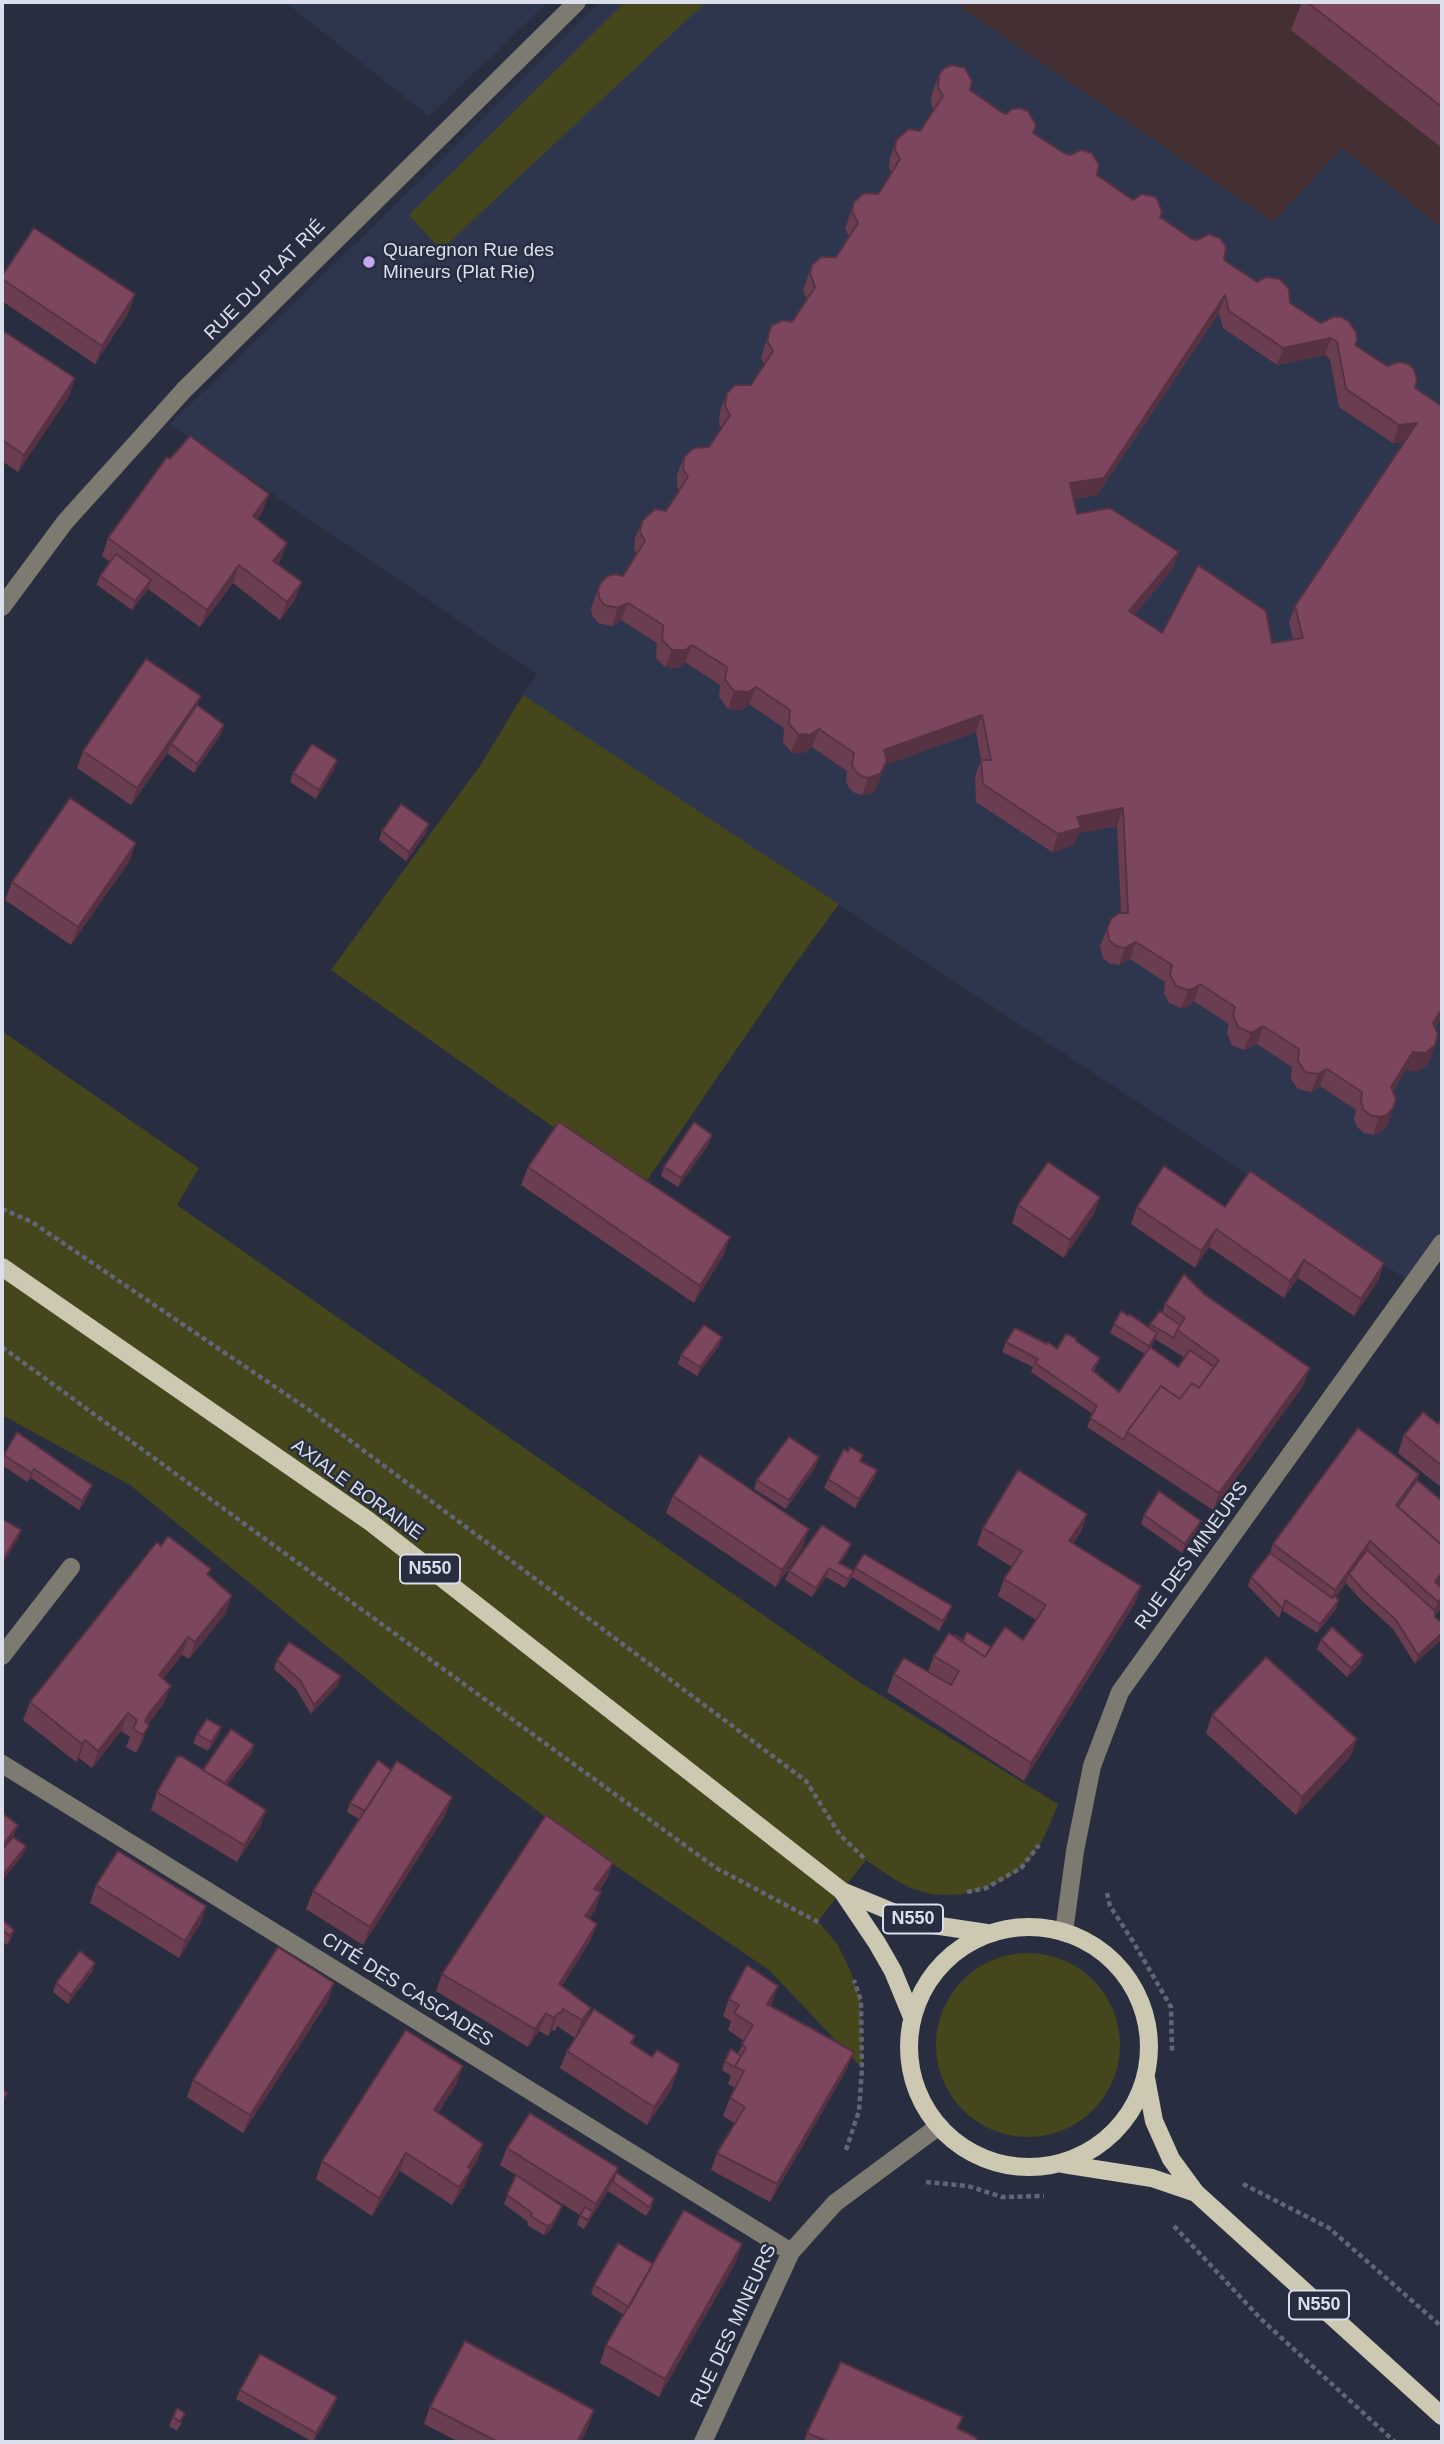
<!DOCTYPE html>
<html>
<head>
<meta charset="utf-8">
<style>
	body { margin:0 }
	#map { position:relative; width:1444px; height:2444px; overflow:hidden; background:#282e40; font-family:Helvetica,sans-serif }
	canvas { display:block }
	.frame { position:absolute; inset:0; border:4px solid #dadfeb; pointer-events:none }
</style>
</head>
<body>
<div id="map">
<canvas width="1444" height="2444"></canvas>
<div class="frame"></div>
</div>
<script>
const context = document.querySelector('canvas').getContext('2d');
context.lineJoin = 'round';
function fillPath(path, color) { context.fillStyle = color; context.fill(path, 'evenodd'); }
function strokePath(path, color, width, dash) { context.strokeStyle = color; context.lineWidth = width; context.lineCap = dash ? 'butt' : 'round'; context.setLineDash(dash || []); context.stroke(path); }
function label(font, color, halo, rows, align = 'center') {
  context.font = font + ' Helvetica,sans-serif'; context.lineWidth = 5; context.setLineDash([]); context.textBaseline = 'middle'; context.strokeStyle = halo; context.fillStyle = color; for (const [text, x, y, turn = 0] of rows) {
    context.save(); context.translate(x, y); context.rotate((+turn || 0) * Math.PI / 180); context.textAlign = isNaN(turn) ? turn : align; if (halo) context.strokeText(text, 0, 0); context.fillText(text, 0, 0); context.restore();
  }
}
const industrial = new Path2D(`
	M953,2H1442V228L1342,149L1273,222Z`);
const built = new Path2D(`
	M285,2H548L429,116Z
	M599,2H953L1273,222L1342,148L1442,228V1243L1414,1283L1379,1262L527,698L523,695L537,674L170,424L425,176Z`);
const green = new Path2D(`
	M625,2H706L441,250L409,215Z
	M523,695L839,904L790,971L641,1189L331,970L482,763Z
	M2,1031L199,1168L177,1205L859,1682L1058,1804C1049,1826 1040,1853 1020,1869C990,1893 943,1904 907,1886C893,1879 879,1869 866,1860L818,1921L838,1945L851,1972L861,2001L862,2068L769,1970L557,1826L395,1702L130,1485L2,1415Z
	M936 2045a92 92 0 1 1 184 0a92 92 0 1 1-184 0Z`);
const path = new Path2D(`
	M2,1209L32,1222L312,1412L806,1781L840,1835L866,1860
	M2,1347L716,1868L818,1922
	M967,1892L986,1888L1021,1868L1039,1845
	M1107,1893L1110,1906L1134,1943L1171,2007L1172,2052
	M846,2150L859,2111L862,2068L861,2001L854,1980
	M926,2182L968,2186L1002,2197L1044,2196
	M1243,2184L1329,2228L1442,2327
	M1174,2226L1261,2319L1395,2442`);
const minor = new Path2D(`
	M2,607L65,522L184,390L577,2
	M2,1656L71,1567
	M2,1764L791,2252
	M1064,1932L1075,1851L1092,1766L1120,1692L1442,1243
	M703,2442L791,2252L835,2203L939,2126`);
const major = new Path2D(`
	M2,1267L369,1521L842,1891L900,1915L933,1925L987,1933
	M842,1891L877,1943L893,1971L912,2017
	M909 2047a120 120 0 1 1 240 0a120 120 0 1 1-240 0Z
	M1146,2078L1154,2121L1171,2159L1196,2193L1442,2416
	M1063,2164L1152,2178L1196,2193`);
const wall = new Path2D(`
	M1302,2H1442V148L1291,30Z
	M939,75L970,90L1192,239L1355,346L1442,406V1016L1435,1028L1429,1063L1419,1071L1406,1070L1393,1091V1108L1387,1126L1381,1132L1373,1135L1364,1133L1357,1127L1354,1119L1356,1110L1320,1086L1311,1092L1298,1089L1291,1079L1292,1067L1257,1044L1244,1050L1232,1045L1227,1033L1229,1024L1194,1001L1189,1006L1181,1008L1169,1003L1164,993L1165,982L1130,959L1119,965L1109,963L1103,958L1100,946L1107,929L1121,913L1117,826L1079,833L1074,845L1052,852L976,802L975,777L981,760L976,732L885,765L880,779L874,792L862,795L855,793L849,788L846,781L847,771L812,747L803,753L791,752L783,742L784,728L749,704L742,710L728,709L719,697L720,685L685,662L679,668L665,667L656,658L657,643L621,620L612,626L598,623L592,615L591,608L600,584L623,576L637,555L634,549L635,538L642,521L666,511L679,491L677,486V475L684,457L709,447L722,428L719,424L720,411L727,393L751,385L764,364L761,358L771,326L792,322L807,300L803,290L812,265L836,257L849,236L845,229L854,202L878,194L881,190L892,173L889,168L890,158L896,140L920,131L934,110L931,105L932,93ZM1219,313L1223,328L1277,365L1325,355L1330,359L1339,407L1393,443L1404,442L1295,606L1289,623L1293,639L1272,643L1162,633L1134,615L1173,569L1077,514L1074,499L1097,495Z
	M2,276L129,312L95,364L2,301Z
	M2,336L75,378L69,396L18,472L2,461Z
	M170,459L269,494L262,512L257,520L280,561L278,565L295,600L280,620L233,583L200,627L148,589L132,610L97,585L100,576L110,562L102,556L108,538Z
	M201,696L197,705L221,734L194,773L167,753L168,752L131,805L77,768L83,751Z
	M334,770L316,799L290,782L293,773Z
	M382,831L426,833L406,861L379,840Z
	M130,860L71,945L5,900L12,882Z
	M709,1144L678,1187L661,1176L664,1167Z
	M528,1167L724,1254L694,1303L521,1185Z
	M1100,1197L1093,1215L1064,1258L1012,1223L1018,1205Z
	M1137,1207H1225L1384,1263L1378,1281L1354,1316L1298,1278L1284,1298L1209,1247L1195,1268L1131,1224Z
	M1204,1294L1303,1386L1213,1510L1087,1427L1093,1414L1031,1372L1033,1367L1002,1352L1006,1342L1047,1344L1057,1349L1076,1341L1100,1358L1094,1371L1119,1392L1145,1354L1110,1333L1114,1324L1149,1327L1150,1324L1162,1313L1165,1304ZM1155,1339L1185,1358L1178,1367L1151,1347Z
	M719,1346L697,1376L678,1364L681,1355Z
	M1442,1418V1488L1398,1453L1404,1435L1438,1424Z
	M848,1452L863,1455L861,1462L877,1470L874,1479L855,1508L824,1488L828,1479Z
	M4,1455L89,1494L79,1510L31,1478L27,1482L2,1465V1460Z
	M816,1466L786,1509L754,1489L757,1480Z
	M1419,1474L1416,1482L1442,1582L1439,1586L1440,1610L1435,1616L1415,1664L1393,1629L1361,1600L1346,1583L1336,1597L1339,1600L1336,1609L1317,1633L1282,1610L1279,1618L1248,1586L1251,1577L1270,1553L1273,1544Z
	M673,1496L803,1547L776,1587L666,1513Z
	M1087,1514L1081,1532L1073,1543L1135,1603L1024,1781L887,1692L894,1674L928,1672L934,1656L954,1636L991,1647L1023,1640L1036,1620L998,1596L1004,1579L1012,1567L977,1545L983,1528Z
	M1144,1515L1201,1521L1197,1530L1182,1553L1141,1524Z
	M851,1544L847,1553L840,1564L854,1571L855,1568L952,1606L948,1615L939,1631L852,1577L845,1588L826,1577L812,1597L785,1580L789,1571Z
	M161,1546L208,1575L226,1613L189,1659L182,1655L163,1679L164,1703L148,1724L142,1742L136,1753L126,1747L130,1737L121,1731L92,1768L79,1758L76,1762L23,1720L30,1702Z
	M1321,1640L1363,1655L1360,1664L1347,1677L1317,1649Z
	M277,1660L338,1685L311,1714L296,1689L274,1669Z
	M1212,1715L1357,1739L1350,1757L1296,1815L1206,1733Z
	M221,1727L218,1736L208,1751L193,1743L197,1734Z
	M254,1745L251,1754L227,1785L266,1810L260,1827L237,1862L151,1810L157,1792Z
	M350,1803L446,1814L363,1945L306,1909L313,1891L359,1819L347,1812Z
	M613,1863L606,1881L599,1891L601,1892L595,1910L589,1918L597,1924L590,1941L562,1986L586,2022L635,2036L632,2044L671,2090L647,2125L560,2068L567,2051L575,2038L557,2026L555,2031L552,2030L548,2036L539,2031L528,2047L436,1991L442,1974Z
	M96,1885L206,1906L200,1924L179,1958L90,1903Z
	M2,1920L11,1939L7,1945L2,1941Z
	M95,1963L92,1972L68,2004L53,1992L56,1983Z
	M729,1999L772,2003L771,2006L847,2069L770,2202L711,2170L717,2153L735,2123L723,2116L730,2098L735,2088L728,2084L731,2076L722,2070L725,2061L738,2054L744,2041L728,2030L731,2021L723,2016Z
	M328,2001L243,2133L187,2097L193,2080Z
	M457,2083L438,2113L483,2144L477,2161L470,2172L464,2187L452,2205L400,2171L372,2216L316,2179L322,2161Z
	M507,2148L618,2168L616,2172L654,2199L651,2208L646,2216L608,2191L584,2229L577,2225L580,2215L519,2177L562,2206L559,2215L548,2233L544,2235L527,2225L528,2222L504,2204L516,2175L500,2165Z
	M736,2262L659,2397L600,2363L606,2345L624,2315L591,2294L594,2285L653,2264Z
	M240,2390L337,2397L334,2406L313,2442L236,2399Z
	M430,2407L588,2428L580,2442H459L424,2424Z
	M173,2417L182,2422L177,2431L169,2426Z
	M959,2429L975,2442H804L807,2433Z`);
const shadedWall = new Path2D(`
	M135,294L129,312L95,364L102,346Z
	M1225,295L1219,313L1097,495L1063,501L1070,483Z
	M1331,338L1325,355L1277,365L1283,348Z
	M75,378L69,396L18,472L24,455Z
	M1417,423L1410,441L1393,443L1399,425Z
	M269,494L262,512L246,534L253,516Z
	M287,543L280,561L267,579L273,561Z
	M1179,552L1173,569L1123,628L1129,611Z
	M239,565L233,583L200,627L207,610Z
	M151,580L148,589L132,610L135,601Z
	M302,582L295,600L280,620L287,602Z
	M628,603L621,620L612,626L618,608Z
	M692,645L685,662L679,668L665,667L672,650Z
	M756,687L749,704L742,710L728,709L734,691Z
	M201,696L194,714L171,744L168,752L131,805L137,788Z
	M982,715L976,732L885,765L880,779L874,792L862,795L868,778L884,750Z
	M224,725L221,734L194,773L197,764Z
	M819,729L812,747L803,753L791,752L798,734Z
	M337,760L334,770L316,799L319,790Z
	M1123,808L1117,826L1079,833L1074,845L1052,852L1058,834L1077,817Z
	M429,824L426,833L406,861L409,852Z
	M136,843L130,860L71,945L78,927Z
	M1136,942L1130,959L1119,965L1125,948Z
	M1200,984L1194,1001L1189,1006L1181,1008L1188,990Z
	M1442,1009V1016L1426,1041L1433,1023Z
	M1263,1026L1257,1044L1244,1050L1251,1033Z
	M1435,1045L1429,1063L1419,1071L1406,1070L1384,1104L1391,1087L1413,1052Z
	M1327,1069L1320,1086L1311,1092L1318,1074Z
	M1393,1108L1387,1126L1381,1132L1373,1135L1379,1117Z
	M712,1135L709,1144L678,1187L681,1178Z
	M1100,1197L1093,1215L1064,1258L1070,1240Z
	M1216,1229L1209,1247L1195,1268L1201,1251Z
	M730,1237L724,1254L694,1303L700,1286Z
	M1304,1260L1298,1278L1284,1298L1290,1281Z
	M1384,1263L1378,1281L1354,1316L1361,1299Z
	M1157,1333L1154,1342L1146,1355L1149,1346Z
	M722,1337L719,1346L697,1376L700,1367Z
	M1310,1368L1303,1386L1213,1510L1219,1493Z
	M819,1457L816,1466L786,1509L789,1500Z
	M34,1469L31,1478L27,1482L31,1473Z
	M877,1470L874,1479L855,1508L859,1499Z
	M1419,1474L1413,1491L1395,1516L1396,1505Z
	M92,1485L89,1494L79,1510L82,1501Z
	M1087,1514L1081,1532L1063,1559L1069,1541Z
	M1201,1521L1197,1530L1182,1553L1185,1544Z
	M809,1529L803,1547L776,1587L782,1570Z
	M21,1530L18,1539L2,1565V1561Z
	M1370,1541L1364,1559L1349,1574L1346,1583L1329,1607L1335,1590Z
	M851,1544L847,1553L835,1572L839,1563Z
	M829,1568L826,1577L812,1597L816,1588Z
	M854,1571L850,1580L845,1588L848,1579Z
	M1442,1572V1582L1431,1596L1435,1582Z
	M1141,1586L1135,1603L1024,1781L1031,1763Z
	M232,1596L226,1613L189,1659L195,1642Z
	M1442,1597V1604L1440,1610L1431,1620L1438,1602Z
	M1339,1600L1336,1609L1317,1633L1320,1624Z
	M952,1606L948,1615L939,1631L943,1621Z
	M1442,1633V1639L1415,1664L1418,1655Z
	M188,1637L182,1655L153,1692L159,1675Z
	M1363,1655L1360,1664L1347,1677L1351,1668Z
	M341,1676L338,1685L311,1714L314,1705Z
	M171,1686L164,1703L141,1732L148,1715Z
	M128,1713L121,1731L92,1768L98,1751Z
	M149,1725L142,1742L136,1753L143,1735Z
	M221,1727L218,1736L208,1751L211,1742Z
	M1357,1739L1350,1757L1296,1815L1302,1797Z
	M85,1740L79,1758L76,1762L82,1744Z
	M254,1745L251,1754L221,1793L224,1784Z
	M452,1797L446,1814L363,1945L370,1927Z
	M266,1810L260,1827L237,1862L244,1845Z
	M18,1825L11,1843L2,1855V1846Z
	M26,1846L23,1855L2,1881V1876Z
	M613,1863L606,1881L588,1907L594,1889Z
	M601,1892L595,1910L579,1933L585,1916Z
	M206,1906L200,1924L179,1958L185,1941Z
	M597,1924L590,1941L552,2001L559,1984Z
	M14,1930L11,1939L7,1945L10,1936Z
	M95,1963L92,1972L68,2004L71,1995Z
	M334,1983L328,2001L243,2133L250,2115Z
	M778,1986L772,2003L761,2021L767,2004Z
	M591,2008L585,2025L575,2038L582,2020Z
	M546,2013L539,2031L528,2047L535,2029Z
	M558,2013L552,2030L548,2036L554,2018Z
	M854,2052L847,2069L770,2202L777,2184Z
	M463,2066L457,2083L428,2128L434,2110Z
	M677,2072L671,2090L647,2125L654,2107Z
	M483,2144L477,2161L470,2172L464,2187L452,2205L468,2167Z
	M406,2153L400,2171L372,2216L379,2198Z
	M618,2168L608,2191L584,2229L596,2204Z
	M562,2206L559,2215L548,2233L544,2235L547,2226Z
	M742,2244L736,2262L659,2397L665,2379Z
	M337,2397L334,2406L313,2442L316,2433Z
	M594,2410L588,2428L580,2442H577Z`);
const building = new Path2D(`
	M1307,2H1442V107Z
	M952,65L965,68L972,81L970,90L1000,111L1006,114L1012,109L1020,108L1028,111L1036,125L1033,133L1064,153L1070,155L1081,150L1092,153L1099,165L1097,175L1133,200L1142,194L1156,197L1162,211L1160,217L1192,239L1197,240L1209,234L1220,238L1226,247L1224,260L1257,282L1266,277L1280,279L1289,289L1290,303L1319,322L1321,323L1333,317H1341L1348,321L1356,332L1357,341L1355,345L1387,366L1399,362L1408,364L1414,369L1417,379L1415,388L1442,406V1009L1433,1023L1438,1034L1435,1045L1426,1053L1413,1052L1391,1087L1396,1099L1393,1108L1387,1115L1379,1117L1370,1115L1363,1109L1361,1101L1362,1092L1327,1069L1318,1074L1305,1072L1298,1061L1299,1049L1263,1026L1251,1033L1238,1027L1233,1015L1235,1007L1200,984L1195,988L1188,990L1176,986L1170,975L1172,965L1136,942L1125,948L1116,946L1109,940L1107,929L1111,919L1119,913H1128L1123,808L1077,817L1081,828L1058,834L983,784L981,760H991L982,715L884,750L887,761L880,774L868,778L861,776L855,771L852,764L854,753L819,729L810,735L798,734L789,724L790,710L756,687L748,692L734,691L725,680L727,667L692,645L685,650H672L662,640L663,625L628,603L618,608L604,605L599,597L598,590L600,584L607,576L616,574L623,576L645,541L640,532L642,521L655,509L666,511L688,477L683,469L684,457L694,448L709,447L730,415L725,406L727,393L735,385H751L773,351L767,341L771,326L783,320L792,322L815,287L810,273L812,265L821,257H836L858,223L852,211L854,202L864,193L878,194L881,190L900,159L895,150L896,140L909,129L920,131L943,96L938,88L939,75L944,68ZM1225,295L1229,311L1283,348L1331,338L1337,342L1346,389L1399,425L1417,423L1295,606L1303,638L1272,643L1266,611L1198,565L1162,633L1129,611L1179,552L1110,508L1077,514L1070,483L1104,478Z
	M34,228L135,294L102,346L2,279V276Z
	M5,332L75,378L24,455L2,440V336Z
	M190,436L269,494L253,516L287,543L273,561L302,582L287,602L239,565L207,610L108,538L167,457L170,459Z
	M116,554L151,580L135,601L100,576Z
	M146,659L201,696L137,788L83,751Z
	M197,705L224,725L197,764L171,744Z
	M312,744L337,760L319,790L293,773Z
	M70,798L136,843L78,927L12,882Z
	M401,804L429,824L409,852L382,831Z
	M559,1122L730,1237L700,1286L528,1167Z
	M694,1122L712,1135L681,1178L664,1167Z
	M1048,1162L1100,1197L1070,1240L1018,1205Z
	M1164,1166L1225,1207L1250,1171L1384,1263L1361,1299L1304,1260L1290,1281L1216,1229L1201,1251L1137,1207Z
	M1184,1274L1204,1294L1310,1368L1219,1493L1127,1432L1161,1386L1180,1399L1192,1383L1199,1388L1219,1360L1177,1330L1185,1318L1165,1304Z
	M1121,1311L1128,1316L1129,1314L1157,1333L1149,1346L1114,1324Z
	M1160,1311L1180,1325L1177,1330L1174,1338L1150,1324Z
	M704,1325L722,1337L700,1367L681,1355Z
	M1015,1328L1047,1344L1048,1342L1057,1349L1066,1334L1076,1338V1341L1100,1358L1092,1370L1119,1392L1150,1347L1178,1367L1190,1350L1214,1367L1199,1388L1192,1383L1180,1399L1161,1386L1127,1432L1124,1440L1090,1418L1097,1406L1035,1363L1038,1359L1006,1342Z
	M1423,1412L1438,1424L1442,1418V1466L1404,1435Z
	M1358,1428L1419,1474L1396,1505L1442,1545V1572L1435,1582L1442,1588V1597L1438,1602L1370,1541L1335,1590L1273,1544Z
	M17,1432L92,1485L82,1501L34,1469L31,1473L4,1455Z
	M789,1437L819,1457L789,1500L757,1480Z
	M850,1447L863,1455L860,1461L877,1470L859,1499L828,1479L844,1449L848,1452Z
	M700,1455L809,1529L782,1570L673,1496Z
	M1018,1470L1087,1514L1069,1541L1141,1586L1031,1763L894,1674L904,1658L951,1685L959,1671L934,1656L949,1633L985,1657L1005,1627L1023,1640L1046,1605L1004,1579L1022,1551L983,1528Z
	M1417,1480L1442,1501V1545L1398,1507Z
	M1159,1491L1201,1521L1185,1544L1144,1515Z
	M2,1519L21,1530L2,1561Z
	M822,1525L851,1544L839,1563L854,1571L848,1579L829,1568L816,1588L789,1571Z
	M168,1536L211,1569L207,1574L232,1596L195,1642L188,1637L159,1675L171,1686L148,1715L145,1722L149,1725L143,1735L133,1729L137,1720L128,1713L98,1751L85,1740L82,1744L30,1702L157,1542L161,1546Z
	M1367,1550L1435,1611V1617L1442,1623V1633L1418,1655L1396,1620L1364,1591L1349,1574Z
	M1270,1553L1332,1598L1334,1596L1339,1600L1320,1624L1285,1600L1283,1609L1251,1577Z
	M864,1554L952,1606L943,1621L855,1568Z
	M1332,1627L1363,1655L1351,1668L1321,1640Z
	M967,1632L991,1647L985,1657L954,1636L955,1635L963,1640Z
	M289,1642L341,1676L314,1705L300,1680L277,1660Z
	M1266,1657L1357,1739L1302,1797L1212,1715Z
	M207,1719L221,1727L211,1742L197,1734Z
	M231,1729L254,1745L225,1783L203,1770Z
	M181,1756L266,1810L244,1845L157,1792L177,1757Z
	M378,1760L391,1770L365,1811L350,1803Z
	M397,1761L452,1797L370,1927L313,1891Z
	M2,1813L18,1825L2,1846Z
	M546,1815L613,1863L594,1889L601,1892L585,1916L597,1924L559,1984L591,2008L582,2020L563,2009L561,2013H558L554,2018L546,2013L535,2029L442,1974Z
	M13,1837L26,1846L2,1876V1850Z
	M118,1851L206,1906L185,1941L96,1885Z
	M2,1920L14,1930L10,1936L2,1930Z
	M278,1947L334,1983L250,2115L193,2080Z
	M80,1951L95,1963L71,1995L56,1983Z
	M747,1965L778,1986L767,2004L854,2052L777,2184L717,2153L745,2107L730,2098L744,2071L735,2066L746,2048L742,2044L753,2025L734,2013L739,2005L729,1999Z
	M594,2009L635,2036L631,2043L652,2057L657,2050L679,2064L677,2072L654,2107L567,2051Z
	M406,2030L463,2066L434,2110L483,2144L468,2167L471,2170L459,2187L406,2153L379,2198L322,2161Z
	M731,2049L741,2056L735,2066L736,2068L725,2061Z
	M2,2089L7,2093L2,2102Z
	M530,2113L618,2168L596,2204L507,2148Z
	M616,2172L654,2199L649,2207L613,2182Z
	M516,2175L562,2206L552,2224L547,2226L531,2216L532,2213L507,2195Z
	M585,2207L593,2212L588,2220L580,2216Z
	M684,2210L742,2244L665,2379L606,2345Z
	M618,2243L653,2264L629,2307L594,2285Z
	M465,2341L594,2410L577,2442H498L430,2407Z
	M260,2354L337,2397L316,2433L240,2390Z
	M841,2362L963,2417L957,2428L977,2438L975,2442H829L807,2433Z
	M177,2408L185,2413L180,2422L173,2417Z`);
const markers = [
	[369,262,7,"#c5a7f1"]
];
const shields = [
	[430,1569,60],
	[913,1919,60],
	[1319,2305,60]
];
const shieldNames = [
	["N550",430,1569],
	["N550",913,1919],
	["N550",1319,2305]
];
const poiNames = [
	["Quaregnon Rue des",383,251],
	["Mineurs (Plat Rie)",383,273]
];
const streetNames = [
	["RUE DU PLAT RIÉ",265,280,-45],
	["AXIALE BORAINE",357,1490,36],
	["RUE DES MINEURS",1192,1556,-54],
	["CITÉ DES CASCADES",407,1990,32],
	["RUE DES MINEURS",734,2326,-65]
];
fillPath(industrial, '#443032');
fillPath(built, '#2e364e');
fillPath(green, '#45461c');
strokePath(path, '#606676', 4.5, [5, 3.5]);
strokePath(minor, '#7d7b71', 18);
strokePath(major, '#ccc8b2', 18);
fillPath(wall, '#6b3d51');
fillPath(shadedWall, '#573242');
fillPath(building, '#7c475e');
strokePath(building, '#573242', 2);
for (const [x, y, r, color] of markers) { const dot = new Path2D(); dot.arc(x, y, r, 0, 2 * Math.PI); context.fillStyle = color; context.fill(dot); strokePath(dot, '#282e40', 2.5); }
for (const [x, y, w] of shields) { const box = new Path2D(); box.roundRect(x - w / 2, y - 14.5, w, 29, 5); context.fillStyle = '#282e40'; context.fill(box); strokePath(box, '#dadfeb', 2); }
label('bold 18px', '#dadfeb', null, shieldNames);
label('19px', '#dadfeb', '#282e40', poiNames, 'left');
label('19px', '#dadfeb', '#282e40', streetNames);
</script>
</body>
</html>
